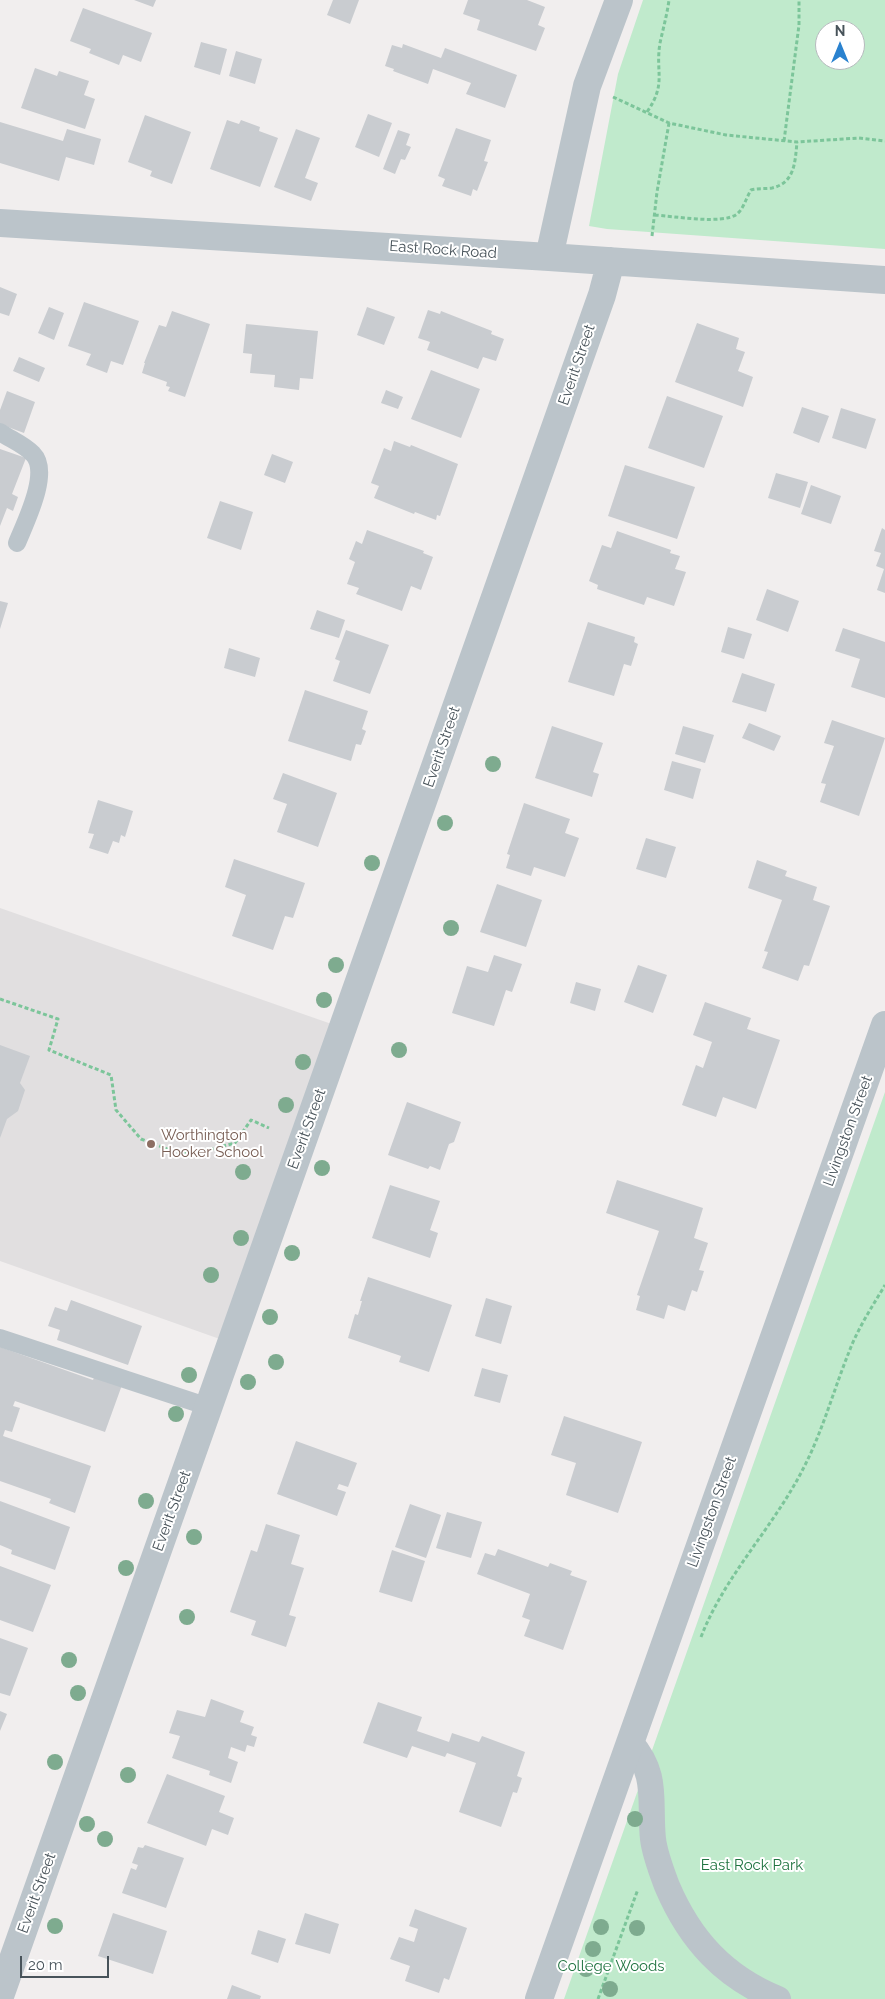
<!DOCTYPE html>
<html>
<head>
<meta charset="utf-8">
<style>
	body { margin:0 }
	#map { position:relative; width:885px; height:1999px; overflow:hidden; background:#f1eeee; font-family:Raleway,sans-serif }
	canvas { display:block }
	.north { position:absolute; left:815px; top:20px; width:50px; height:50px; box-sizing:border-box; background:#fff; border:1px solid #b6babd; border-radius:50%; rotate:0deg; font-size:14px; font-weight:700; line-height:20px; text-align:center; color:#48535a }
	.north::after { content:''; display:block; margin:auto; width:18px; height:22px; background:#2a82cf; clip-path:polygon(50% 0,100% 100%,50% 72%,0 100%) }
	.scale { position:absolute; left:20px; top:1956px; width:89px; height:22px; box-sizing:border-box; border:2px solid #48535a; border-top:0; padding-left:6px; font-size:15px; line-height:18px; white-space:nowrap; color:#48535a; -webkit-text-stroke:4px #fff; paint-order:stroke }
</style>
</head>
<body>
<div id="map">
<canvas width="885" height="1999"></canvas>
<div class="north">N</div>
<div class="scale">20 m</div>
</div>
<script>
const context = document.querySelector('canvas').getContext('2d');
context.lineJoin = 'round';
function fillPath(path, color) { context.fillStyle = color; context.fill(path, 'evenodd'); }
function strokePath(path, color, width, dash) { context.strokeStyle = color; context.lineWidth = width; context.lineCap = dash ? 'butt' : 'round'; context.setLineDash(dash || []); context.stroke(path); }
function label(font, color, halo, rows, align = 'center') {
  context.font = font + ' Raleway,sans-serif'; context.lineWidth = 4; context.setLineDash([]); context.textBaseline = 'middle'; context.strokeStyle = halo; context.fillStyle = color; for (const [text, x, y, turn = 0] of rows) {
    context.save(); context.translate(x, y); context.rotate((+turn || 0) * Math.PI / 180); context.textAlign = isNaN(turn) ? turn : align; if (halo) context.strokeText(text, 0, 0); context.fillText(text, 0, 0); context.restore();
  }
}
const education = new Path2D(`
	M0,908L343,1028L231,1343L0,1261Z`);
const green = new Path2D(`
	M643,0H885V249L607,229L589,226L618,74ZM825,30H855V60H825Z
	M885,1092V1999H564Z`);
const building = new Path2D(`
	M134,0H156L153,7Z
	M333,0H359L350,24L327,15Z
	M468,0H527L545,7L538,25L545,28L536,51L477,30L480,20L463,14Z
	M83,8L152,33L141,62L123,55L119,65L89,53L91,49L70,41Z
	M201,42L227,49L220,75L194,67Z
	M403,44L441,58L445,48L517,75L505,108L466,94L471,83L433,69L428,84L393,71L394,69L385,66L392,45L402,48Z
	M236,51L262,59L255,84L229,76Z
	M35,68L57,76L59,71L89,81L84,95L95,99L85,129L21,108Z
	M368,114L392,123L379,157L355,147Z
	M145,115L191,132L172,184L150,176L152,171L128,162Z
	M227,120L239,124L241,120L260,127L259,131L278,138L260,187L210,169Z
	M0,122L63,141L67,129L101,139L94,165L66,157L59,181L0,163Z
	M456,128L491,140L484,161L488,162L477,191L473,189L471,196L442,186L445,179L438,176Z
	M296,129L320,138L305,178L318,183L311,201L274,187Z
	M398,130L410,134L406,145L411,147L405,160L401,159L395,174L383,169Z
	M0,287L17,294L9,316L0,313Z
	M84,302L139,321L123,365L111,361L107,373L86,365L91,354L68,346Z
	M49,307L64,313L54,340L38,333Z
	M367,307L395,317L384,345L357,335Z
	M428,310L440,314L441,311L492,331L491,334L504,339L496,361L483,357L478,369L427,350L430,342L418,338Z
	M172,311L210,324L185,397L168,391L170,387L166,386L167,382L142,373L145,363H144L159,325L166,327Z
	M697,323L739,338L736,349L745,352L738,371L753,377L743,407L675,382Z
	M246,324L318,331L313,379L300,378L299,390L274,387L275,375L250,373L252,354L243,353Z
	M19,357L45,368L39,382L13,371Z
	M431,370L480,389L461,438L411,419Z
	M386,390L403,397L398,409L381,403Z
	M7,391L35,402L24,433L0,424V410Z
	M667,396L723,416L704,468L648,448Z
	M802,407L829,416L819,443L793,433Z
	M841,408L876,419L866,449L832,438Z
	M394,441L410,447L411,445L458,464L440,516L437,515L436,520L415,512L414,514L374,498L379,486L371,483L384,448L391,451Z
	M0,449L26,458L12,494L18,497L13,511L7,508L0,526Z
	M272,454L293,462L285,483L264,475Z
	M625,465L695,487L677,539L608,516Z
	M776,473L808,482L800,508L768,498Z
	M811,485L841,496L831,524L801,514Z
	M220,501L253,512L241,550L207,538Z
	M882,528L885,530V593L877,590L884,569L876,566L881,553L874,551Z
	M367,530L424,551L423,553L433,557L421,590L411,586L402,611L356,594L359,588L347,584L355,562L349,559L356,541L362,544Z
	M617,531L671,550L670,553L680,556L675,569L686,572L674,606L647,597L644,605L597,589L598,585L589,581L602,545L611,548Z
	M767,589L799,601L788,632L756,620Z
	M0,601L8,603L0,629Z
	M317,610L345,620L339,638L310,629Z
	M588,622L635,637L634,642L638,644L631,666L624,664L614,696L568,682Z
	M728,627L752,634L744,659L721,652Z
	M843,628L885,642V698L851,687L860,659L835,651Z
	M346,630L389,645L370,694L333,681L340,661L335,659Z
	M229,648L260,658L255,677L224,668Z
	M742,673L775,684L766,712L732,702Z
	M305,690L368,711L362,729L366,731L361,745L356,744L351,761L288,741Z
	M832,720L885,738L859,816L820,802L826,784L821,783L834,746L824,743Z
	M749,723L781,736L774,751L742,738Z
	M552,726L603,743L593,772L599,774L592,797L535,778Z
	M683,726L714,735L705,763L675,754Z
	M672,761L701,769L693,799L664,790Z
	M283,773L337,793L318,847L277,832L287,804L273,799Z
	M98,800L133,811L125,837L121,835L119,843L113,841L108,854L89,848L94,834L88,833Z
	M524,803L570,819L565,833L579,838L565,877L534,867L531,876L506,868L510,855L507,854Z
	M646,838L676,847L666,878L636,869Z
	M234,859L305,883L293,918L285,916L273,950L232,936L246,895L225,887Z
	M757,860L787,871L785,876L817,887L813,900L830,906L809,966L804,965L798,981L762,968L768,952L764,951L782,900L748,888Z
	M497,884L542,900L526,947L480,932Z
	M494,955L522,964L512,992L506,990L494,1026L452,1013L467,966L488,972Z
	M638,965L667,975L653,1013L624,1002Z
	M576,982L601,989L595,1011L570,1003Z
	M705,1002L751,1018L747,1029L780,1040L756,1109L723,1097L716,1117L682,1105L696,1065L703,1068L712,1042L693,1035Z
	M0,1045L30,1056L20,1083L25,1090L18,1111L7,1119L0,1138Z
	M407,1102L461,1122L454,1142L449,1144L440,1170L430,1166L428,1169L388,1155Z
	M617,1180L703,1208L694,1238L708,1243L699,1270L704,1271L697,1292L692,1290L685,1311L668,1305L664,1319L636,1310L640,1296L637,1295L659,1231L606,1213Z
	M390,1185L440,1201L430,1230L438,1233L430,1258L372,1238Z
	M368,1277L452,1305L429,1372L399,1362L401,1356L348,1338L355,1314L358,1315L362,1301H360Z
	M486,1298L512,1306L501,1344L475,1336Z
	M71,1300L142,1326L128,1365L57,1340L60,1330L48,1326L55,1307L67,1311Z
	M0,1347L93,1380L95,1375L122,1385L105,1432L15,1401L13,1406L20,1408L12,1432L5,1430L3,1436L91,1466L75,1513L49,1503L51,1499L0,1481Z
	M482,1368L508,1375L500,1403L474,1396Z
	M564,1416L642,1442L618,1513L566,1495L576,1463L551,1455Z
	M296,1441L357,1463L348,1487L339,1484L337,1489L346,1492L337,1516L277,1494Z
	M0,1501L70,1527L55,1570L11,1554L12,1550L0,1545Z
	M410,1504L441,1515L426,1558L395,1547Z
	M447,1512L482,1522L471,1558L436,1548Z
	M266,1524L300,1535L291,1564L304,1568L289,1615L296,1617L286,1647L251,1635L256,1621L230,1612L251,1550L257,1552Z
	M498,1549L548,1567L550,1563L572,1571L570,1575L587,1581L563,1650L524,1636L530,1620L522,1617L530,1594L477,1574L485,1553L495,1556Z
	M392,1550L425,1561L412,1602L379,1592Z
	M0,1566L51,1585L33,1632L0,1620Z
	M0,1638L28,1648L10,1696L0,1693Z
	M211,1699L244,1711L240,1722L254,1727L251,1735L257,1737L254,1747L247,1745L245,1752L231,1747L228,1758L238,1762L231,1783L209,1775L210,1771L172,1758L180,1736L169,1733L177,1710L205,1717Z
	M378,1702L422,1717L417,1731L449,1742L452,1733L479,1742L482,1736L525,1752L517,1776L522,1778L517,1793L513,1792L501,1827L459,1812L476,1763L447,1753L445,1757L412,1746L407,1758L363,1743Z
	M0,1711L7,1714L0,1731Z
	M167,1774L225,1796L219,1812L234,1818L228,1835L212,1829L206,1846L147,1823Z
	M145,1845L184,1858L166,1908L122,1893L131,1868L136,1870L138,1865L132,1863L138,1847L143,1848Z
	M415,1909L467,1928L449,1980L444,1978L439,1993L405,1981L410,1966L390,1959L399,1937L414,1942L418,1929L409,1926Z
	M113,1913L167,1931L153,1974L98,1956Z
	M305,1913L339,1924L330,1954L295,1944Z
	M258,1930L286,1939L278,1963L251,1954Z
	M232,1985L261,1996L260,1999H227Z`);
const path = new Path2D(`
	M613,97L669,123L726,135L797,142L859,138L885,141
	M647,112C667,83 655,73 660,43C663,29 667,15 669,0
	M784,141L799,25V0
	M655,215C673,216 723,225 737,214C744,208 746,198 751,190C758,188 765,189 772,188C795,183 795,162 797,142
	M652,236L657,192L669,123
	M0,999L58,1019L49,1050L111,1075L116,1110L141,1139L178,1153L212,1149L235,1143L251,1120L269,1128
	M701,1637C725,1575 773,1528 803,1469C822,1433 834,1389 849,1352C858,1328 872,1307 885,1285
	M598,1999L638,1889`);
const service = new Path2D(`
	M0,432C10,439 25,445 33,454C51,472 25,523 17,543
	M0,1338L209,1407`);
const pedestrian = new Path2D(`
	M630,1742C659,1775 649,1800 653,1839C655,1855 661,1870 667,1886C690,1940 724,1977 778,1999`);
const minor = new Path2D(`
	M0,223L549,257L885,280
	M549,257L587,86L619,0
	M0,1996L602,295L611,261
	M539,1999L885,1025`);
const trees = [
	[493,764],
	[445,823],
	[372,863],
	[451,928],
	[336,965],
	[324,1000],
	[399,1050],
	[303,1062],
	[286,1105],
	[322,1168],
	[243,1172],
	[241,1238],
	[292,1253],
	[211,1275],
	[270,1317],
	[276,1362],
	[189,1375],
	[248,1382],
	[176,1414],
	[146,1501],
	[194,1537],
	[126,1568],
	[187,1617],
	[69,1660],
	[78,1693],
	[55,1762],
	[128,1775],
	[635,1819],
	[87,1824],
	[105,1839],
	[55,1926],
	[601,1927],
	[637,1928],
	[593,1949],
	[586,1969],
	[610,1989]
];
const markers = [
	[151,1144,5,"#8d6e63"]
];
const streetNames = [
	["East Rock Road",443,250,4],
	["Everit Street",577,365,-71],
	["Everit Street",442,747,-71],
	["Everit Street",307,1129,-70],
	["Livingston Street",848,1131,-70],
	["Everit Street",172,1511,-70],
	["Livingston Street",712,1512,-70],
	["Everit Street",37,1893,-70]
];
const educationNames = [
	["Worthington",161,1135],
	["Hooker School",161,1152]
];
const parkNames = [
	["East Rock Park",752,1865],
	["College Woods",611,1966]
];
fillPath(education, '#e1dfe0');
fillPath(green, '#c0eacc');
fillPath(building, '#c9ccd0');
strokePath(path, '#7cc59a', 3, [4, 2.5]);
strokePath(service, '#bbc4ca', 18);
strokePath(pedestrian, '#bbc4ca', 26);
strokePath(minor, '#bbc4ca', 28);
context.fillStyle = '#7eab8f';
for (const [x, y] of trees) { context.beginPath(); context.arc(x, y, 8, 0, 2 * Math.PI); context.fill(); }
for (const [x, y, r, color] of markers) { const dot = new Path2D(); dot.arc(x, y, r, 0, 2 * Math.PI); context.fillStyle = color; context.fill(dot); strokePath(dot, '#fff', 2); }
label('15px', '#48535a', '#fff', streetNames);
label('15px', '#785e54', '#fff', educationNames, 'left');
label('15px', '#207441', '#fff', parkNames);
</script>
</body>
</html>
